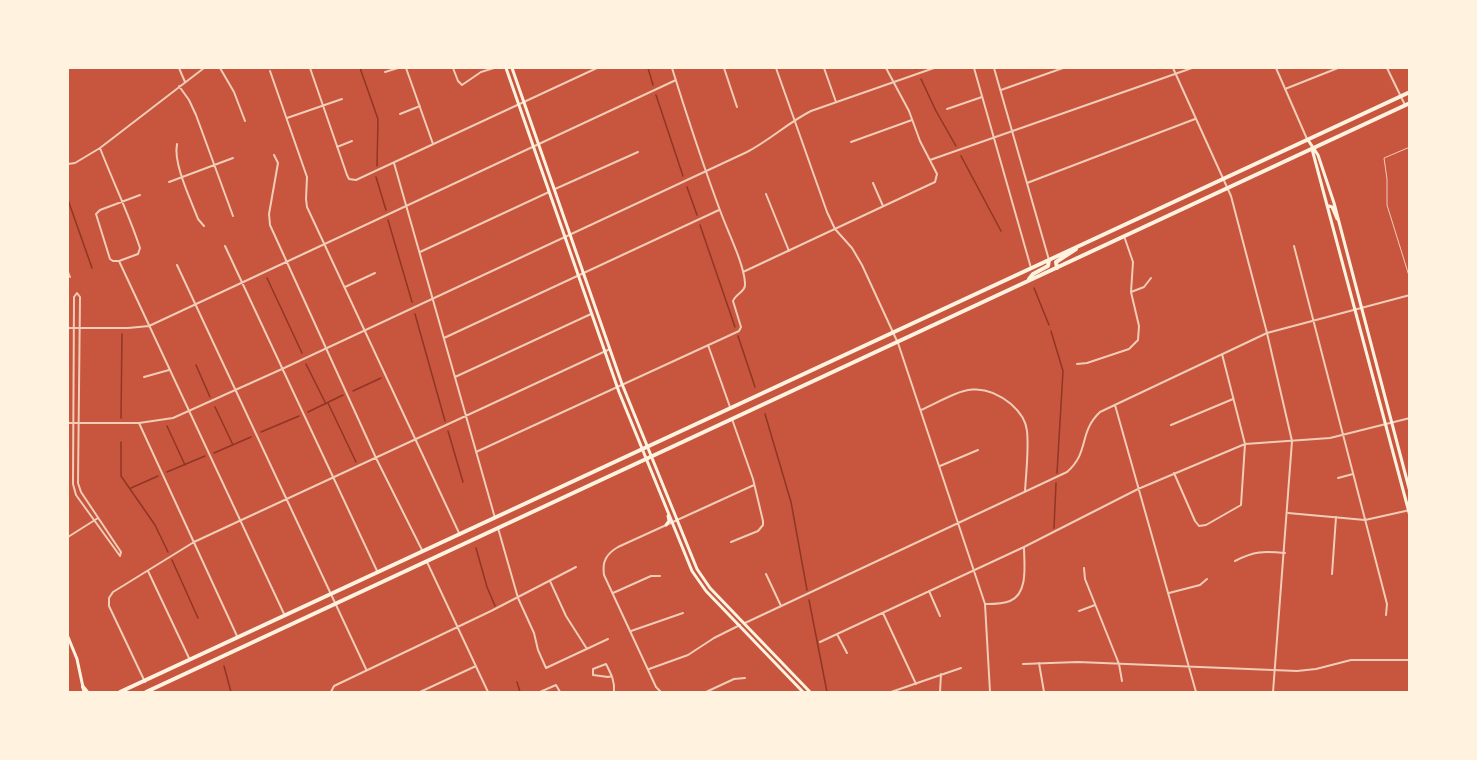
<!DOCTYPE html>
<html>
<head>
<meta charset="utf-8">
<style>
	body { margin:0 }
	#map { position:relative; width:1477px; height:760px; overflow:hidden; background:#c8553d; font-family:"Archivo Narrow",sans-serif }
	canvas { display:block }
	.frame { position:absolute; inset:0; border:69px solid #fff3e0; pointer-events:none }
</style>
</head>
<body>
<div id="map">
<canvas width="1477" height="760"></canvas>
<div class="frame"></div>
</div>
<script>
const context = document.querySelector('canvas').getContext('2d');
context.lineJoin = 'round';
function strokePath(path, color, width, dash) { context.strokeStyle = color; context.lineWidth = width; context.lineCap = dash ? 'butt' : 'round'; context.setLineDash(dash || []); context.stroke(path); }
const stream = new Path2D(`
	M360,68L378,119L377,166
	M648,68L653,85
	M916,68V69
	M921,79L936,111L956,146
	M656,95L683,176
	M961,156L1001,231
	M376,177L386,210
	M687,187L697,215
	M68,200L92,268
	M388,220L412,302
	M700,225L735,327
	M267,278L302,353
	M1034,288L1049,325
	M415,314L445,421
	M1051,331L1063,371L1057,473
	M738,336L755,387
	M306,364L326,404
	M196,365L210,397
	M353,391L381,378
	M328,403L356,462
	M215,407L233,445
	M308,412L343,395
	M765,414L791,502L807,590
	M121,418L122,334
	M167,426L185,465
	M448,431L463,482
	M261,432L299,416
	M121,442V476L155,525L168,552
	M214,453L251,437
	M167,472L205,456
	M131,488L158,476
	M1054,528L1056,483
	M476,548L487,587L495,606
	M172,560L198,618
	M809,600L827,692
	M224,666L231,692
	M517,682L520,692`);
const service = new Path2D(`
	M1410,147L1384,158L1387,179V205L1410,279`);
const minor = new Path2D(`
	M179,68L185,82
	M220,68L234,92L245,121
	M310,68L347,175L349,179L356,180L597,68
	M406,68L433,144
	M453,68L458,81L462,85L481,72L494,68
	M724,68L737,107
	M824,68L836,102
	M1387,68L1405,105
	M270,71L307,177L306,199L307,207L460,535
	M385,72L398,68
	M179,86L189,100L196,115L233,216
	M1285,89L1338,68
	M1001,90L1063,68
	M947,109L982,97
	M400,114L420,106
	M287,118L342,99
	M851,142L912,120
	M177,144C173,164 191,200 198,219L204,226
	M337,147L352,141
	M100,148C113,182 129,214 140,248L138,254L119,261
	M274,155L278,163L269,214L270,225L376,458L423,552
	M930,160L1192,68
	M394,163L495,518
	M68,164L75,163L100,148L204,68
	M169,182L233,158
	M873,183L883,206
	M1027,183L1195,119
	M555,189L638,152
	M766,194L789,251
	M225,246L378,573
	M1294,246L1387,604L1386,615
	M420,252L549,192
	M119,261L285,616
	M119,261H113L110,259L96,214L100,210L140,195
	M177,265L366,669
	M68,272L70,277
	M743,272L935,182L937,174L920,141L909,111L886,68
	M345,287L375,273
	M1131,292L1144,287L1151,278
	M77,293L80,297L78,483L81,492L121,552L120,556L76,495L73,484L74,297Z
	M1409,307L1410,324
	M68,328H128L149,326L676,80
	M444,338L719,210
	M898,343L985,604L990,692
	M708,345L730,407
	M1077,364L1087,363L1129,349L1138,340L1139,326L1131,292L1133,262L1124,236
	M144,377L169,370
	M455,377L591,314
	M1115,405L1196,692
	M921,410C956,394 977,376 1011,404C1019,411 1026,420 1027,431C1029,450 1026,472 1025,492
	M139,423L237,636
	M1171,425L1233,399
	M476,452L739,331L741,327L733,301C736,293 746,292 745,283C744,264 728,232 721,213C703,165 687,116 672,68
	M940,466L978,450
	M1174,473L1195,521L1199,526L1206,525L1241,505L1245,444L1222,354
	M1338,478L1353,474
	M1288,513L1365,520L1410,510
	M498,528L518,598L534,633L538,650L546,668L608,639
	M68,537L98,518
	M731,542L758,531L763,525V521L753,479L732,419
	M1235,561C1254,551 1264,551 1285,553
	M427,562L488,692
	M1084,568L1085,579L1119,664L1122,681
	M148,571L189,658
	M766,574L781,606
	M1332,574L1336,517
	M550,581L566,616L587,649
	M929,591L940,616
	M613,593L651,576H660
	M1169,593L1200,585L1207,579
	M986,604C994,604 1003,604 1010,601C1029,593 1024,563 1024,547
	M1079,611L1095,605
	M883,613L916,684
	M745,623L1067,472C1090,452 1078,433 1100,412L1267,333L1410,295
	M631,631L683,613
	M837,634L847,653
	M820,642L1024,547L1138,489L1245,444L1330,438L1410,418
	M1039,663L1044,692
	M1023,664L1078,662L1297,671L1316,669L1351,660H1410
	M649,669L688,655L714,638L740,625
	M612,676L608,677L593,675V669L606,664C611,674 615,681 614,692
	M145,682L109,606V598L113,592L194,542L610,349
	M331,692L334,686L491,611L576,567
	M420,692L476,666
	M540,692L556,685L560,692
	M661,692L656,687L604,575C602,562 606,554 618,547L754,485
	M706,692L734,679L745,678
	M891,692L961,668
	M940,692L941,674`);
const tertiary = new Path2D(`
	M776,68L827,212L835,229L852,248L862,265L897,341
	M974,68L1031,268
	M994,68L1049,260
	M1173,68L1231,196L1267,333L1292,441L1273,692
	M1276,68L1307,139
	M68,423H139L173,418L282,369L747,152C770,140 789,122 811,111L934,68`);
const secondary = new Path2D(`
	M506,68L619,392L692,571L706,591L803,692
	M512,68L622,384L697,569L710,588L810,692
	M1308,140L1318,155L1334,203L1410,492
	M1312,149L1410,516
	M1329,206L1332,207L1337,219
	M666,525L669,521L668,516
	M68,637L77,659L84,692`);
const trunk = new Path2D(`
	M1057,268L1056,262L1076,249
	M1029,279L1033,274L1048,266L1049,260
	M83,687L87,692
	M120,692L1410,92
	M146,692L1410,103`);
strokePath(stream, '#8f3625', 1.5);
strokePath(service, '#f1ccb7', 1);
strokePath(minor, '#f1ccb7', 2);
strokePath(tertiary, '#f1ccb7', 2);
strokePath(secondary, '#fff3e0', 3);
strokePath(trunk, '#fff3e0', 4);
</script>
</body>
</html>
